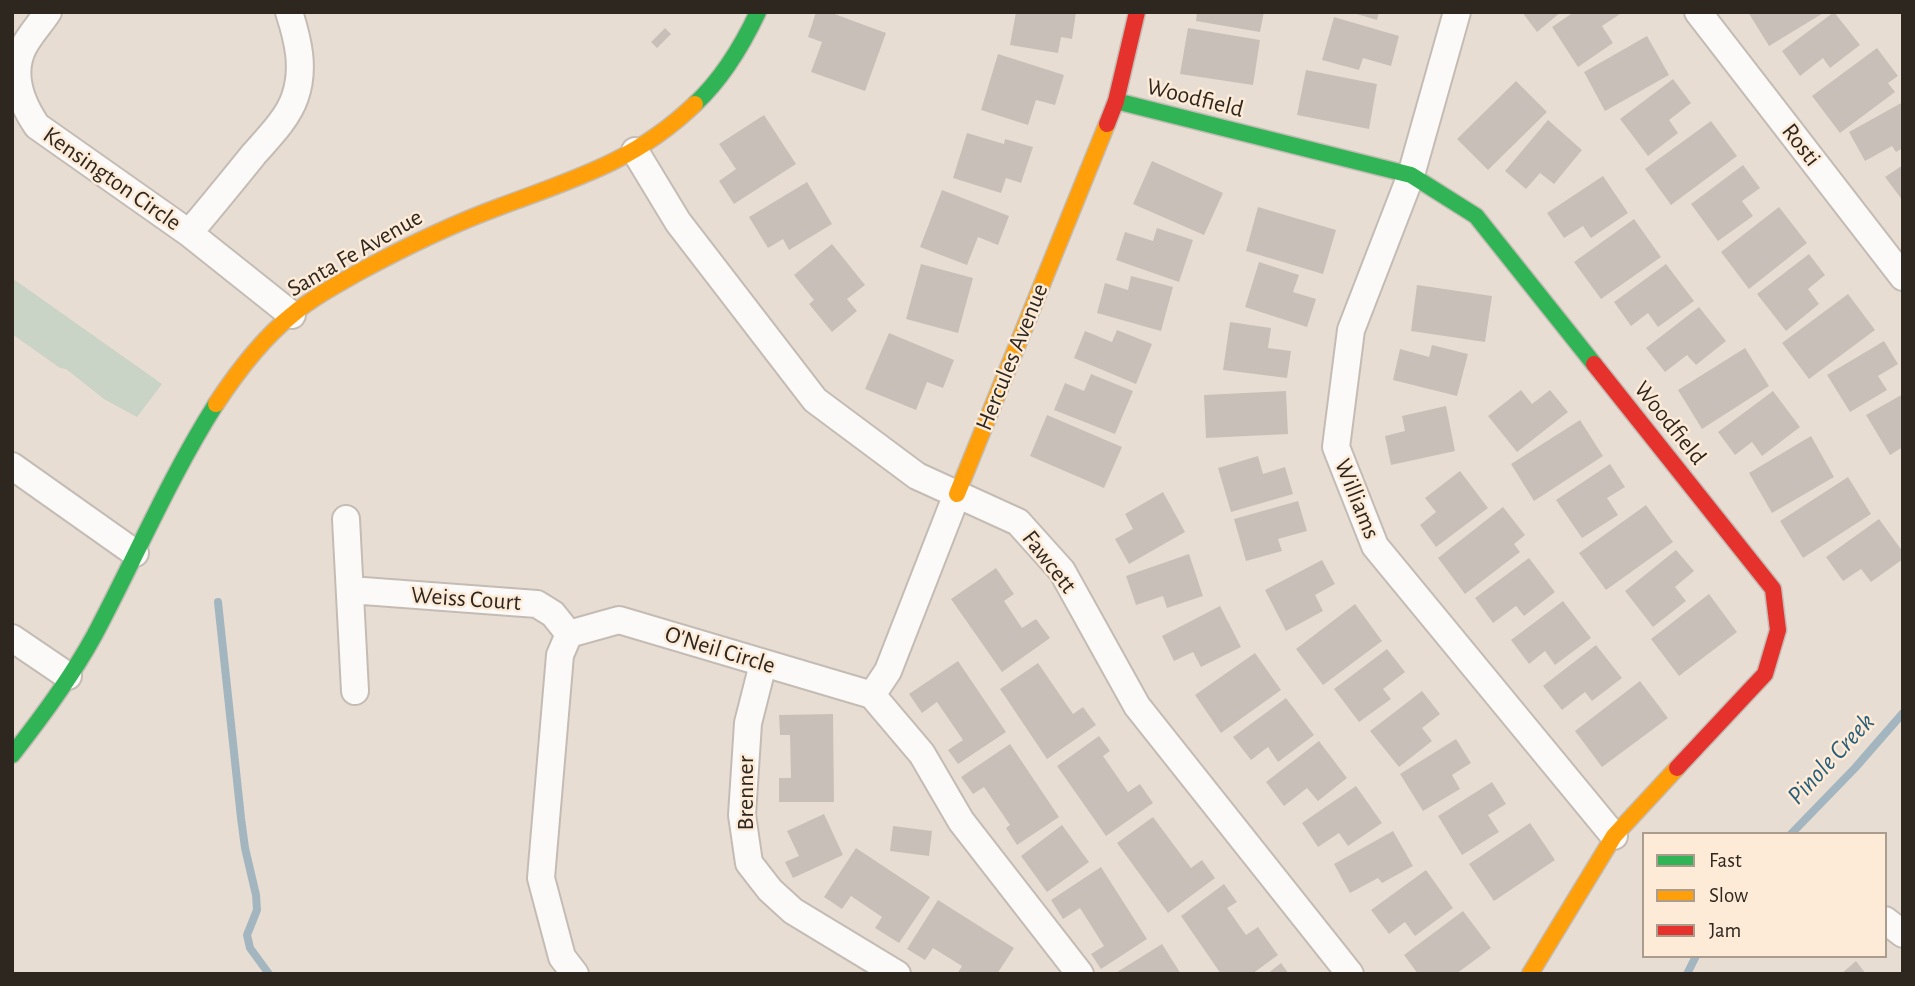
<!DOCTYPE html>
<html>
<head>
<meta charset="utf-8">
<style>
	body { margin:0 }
	#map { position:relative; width:1915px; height:986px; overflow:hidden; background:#e7ddd3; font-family:"Alegreya Sans",sans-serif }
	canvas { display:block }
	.frame { position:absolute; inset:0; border:14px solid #2d271f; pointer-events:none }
	.legend { position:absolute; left:1642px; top:832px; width:245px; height:126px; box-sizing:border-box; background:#fdebd8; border:2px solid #aa9d8e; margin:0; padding:9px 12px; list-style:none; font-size:21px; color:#2d271f }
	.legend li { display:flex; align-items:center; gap:14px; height:35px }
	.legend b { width:35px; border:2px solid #aa9d8e }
</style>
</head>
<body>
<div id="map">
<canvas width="1915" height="986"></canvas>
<div class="frame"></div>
<ul class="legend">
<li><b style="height:9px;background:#30b455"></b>Fast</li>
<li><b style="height:9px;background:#ff9f0a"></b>Slow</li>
<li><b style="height:9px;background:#e5322d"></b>Jam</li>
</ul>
</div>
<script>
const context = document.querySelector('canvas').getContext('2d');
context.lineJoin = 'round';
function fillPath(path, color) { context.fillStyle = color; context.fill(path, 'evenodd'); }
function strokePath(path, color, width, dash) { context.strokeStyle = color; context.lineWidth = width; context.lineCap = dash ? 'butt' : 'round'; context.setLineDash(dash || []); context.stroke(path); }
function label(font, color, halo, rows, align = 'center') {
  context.font = font + ' "Alegreya Sans",sans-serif'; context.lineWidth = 5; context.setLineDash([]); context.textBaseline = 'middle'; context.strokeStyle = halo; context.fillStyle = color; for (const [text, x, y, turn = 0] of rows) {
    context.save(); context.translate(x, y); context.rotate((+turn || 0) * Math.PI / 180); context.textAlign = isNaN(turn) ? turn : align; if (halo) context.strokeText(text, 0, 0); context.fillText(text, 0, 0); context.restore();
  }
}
const green = new Path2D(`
	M12,278L162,384L137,417L104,399L66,369L60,368L12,334Z`);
const stream = new Path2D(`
	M218,602L241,818L245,848L256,895L257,910L247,935L250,948L269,974
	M1791,834L1855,768L1903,713
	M1687,974L1696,956`);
const building = new Path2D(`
	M816,12H829L886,33L865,91L811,72L822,42L808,37Z
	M1016,12H1076L1072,39L1061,37L1058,53L1010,45Z
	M1197,12H1264L1260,32L1196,21Z
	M1350,12H1379L1377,20Z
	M1522,12H1561L1537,32Z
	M1574,12H1618L1620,14L1602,26L1613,43L1578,67L1552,27Z
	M1748,12H1825L1769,46Z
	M1834,12L1860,45L1830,68L1823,58L1800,76L1782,51Z
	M1334,17L1399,36L1391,66L1363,58L1359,70L1322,60Z
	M665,28L671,34L657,48L651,42Z
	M1188,28L1260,40L1253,85L1180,74Z
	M1647,36L1669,75L1605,111L1584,72Z
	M1877,48L1898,76L1888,83L1895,92L1840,133L1812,96Z
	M998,54L1064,75L1055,105L1036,100L1028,125L981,110Z
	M1306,70L1377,84L1369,129L1297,115Z
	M1673,79L1691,103L1669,120L1678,133L1648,156L1620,119Z
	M1516,81L1547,112L1488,170L1457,139Z
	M1903,102V148L1896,152L1892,146L1865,161L1849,132Z
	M764,115L796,164L734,204L719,181L736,169L719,144Z
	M1548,120L1582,150L1554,184L1540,173L1526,189L1505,171Z
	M1711,121L1737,156L1671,205L1645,169Z
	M967,133L1004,144L1005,139L1033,147L1021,183L1006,178L1001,193L953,178Z
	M1152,161L1223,193L1204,235L1133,204Z
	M1743,165L1760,188L1742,201L1753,216L1718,241L1691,204Z
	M1903,165V201L1885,177Z
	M1603,176L1628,213L1591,238L1583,226L1564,238L1547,213Z
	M807,182L832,224L789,250L783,239L768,248L749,217Z
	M942,190L1009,216L998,245L978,237L967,265L920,247Z
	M1258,207L1336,230L1323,274L1246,251Z
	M1779,207L1807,243L1749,289L1721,252Z
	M1634,219L1661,257L1601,299L1574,262Z
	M1157,228L1193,240L1179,282L1116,260L1125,232L1153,241Z
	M832,244L865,285L847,299L857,311L832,332L809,304L814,300L794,275Z
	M1809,254L1825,275L1808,289L1819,304L1786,331L1757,294Z
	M1259,262L1299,275L1293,292L1316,299L1307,327L1245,307Z
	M921,264L973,278L958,333L906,319Z
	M1666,264L1694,301L1658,327L1648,313L1631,326L1614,302Z
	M1131,276L1173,287L1161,331L1097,313L1105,283L1128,290Z
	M1417,285L1492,296L1485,342L1411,331Z
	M1848,294L1875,330L1809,379L1782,343Z
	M1699,307L1726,341L1696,365L1687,355L1665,372L1646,348Z
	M1230,322L1271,328L1268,348L1291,351L1287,378L1223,370Z
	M1117,330L1152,344L1136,384L1074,358L1085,331L1112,342Z
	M889,333L954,360L943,388L927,382L916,410L865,389Z
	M1884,341L1898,364L1878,376L1887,390L1850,412L1827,375Z
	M1432,345L1468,354L1457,396L1393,380L1400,349L1429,357Z
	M1745,348L1769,386L1702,429L1678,390Z
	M1091,374L1133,391L1115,434L1054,410L1065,383L1084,391Z
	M1521,390L1532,404L1550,390L1568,412L1517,452L1488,416Z
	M1286,391L1288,434L1206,438L1204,395Z
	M1773,391L1800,427L1762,456L1752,442L1735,455L1718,432Z
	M1903,394V447L1890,455L1866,415Z
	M1446,406L1455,451L1391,465L1385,436L1405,431L1402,416Z
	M1047,415L1122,447L1104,488L1030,456Z
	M1580,420L1603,456L1534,501L1511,464Z
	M1811,436L1834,477L1772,513L1749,473Z
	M1258,456L1263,474L1285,467L1293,494L1231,512L1218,468Z
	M1610,464L1625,487L1607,498L1618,515L1582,538L1556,500Z
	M1460,471L1488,508L1436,547L1420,525L1436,512L1425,498Z
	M1848,477L1871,514L1803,558L1780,521Z
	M1163,492L1185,532L1129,564L1115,539L1133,529L1125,514Z
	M1298,501L1307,531L1278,539L1282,551L1246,561L1234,519Z
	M1646,505L1673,542L1606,590L1579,553Z
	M1503,507L1525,535L1514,544L1520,552L1465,594L1438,558Z
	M1879,519L1903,552V559L1871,582L1861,569L1843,581L1826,557Z
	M1676,550L1694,571L1675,587L1686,601L1653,627L1625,591Z
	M1189,554L1203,596L1167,608L1163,596L1136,605L1126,576Z
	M1529,558L1555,592L1524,616L1516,606L1493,623L1475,598Z
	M1322,560L1335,584L1315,595L1323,611L1286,631L1265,590Z
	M996,568L1014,594L1004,601L1022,628L1036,619L1050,638L1002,672L951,599Z
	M1709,594L1737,632L1679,676L1651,639Z
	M1563,601L1591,638L1555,665L1545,651L1529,664L1511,640Z
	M1355,604L1382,641L1323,685L1296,649Z
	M1220,606L1241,647L1201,667L1193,652L1174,661L1162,636Z
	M1596,645L1622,678L1592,701L1585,692L1562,710L1543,686Z
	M1387,649L1405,672L1383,689L1391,699L1359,722L1334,689Z
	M1255,653L1281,690L1221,733L1195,695Z
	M958,661L1006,732L958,764L948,750L963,740L937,702L922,713L909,694Z
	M1038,663L1073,714L1083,707L1096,725L1047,759L1000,689Z
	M1640,681L1668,718L1602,767L1575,731Z
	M1422,691L1440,714L1422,728L1432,741L1399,767L1370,731Z
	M1286,698L1314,735L1278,762L1268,747L1251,760L1233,737Z
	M833,714L834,802H779V778H791L790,735H780L779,715Z
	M1099,736L1110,751L1103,756L1128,792L1140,784L1153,803L1106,836L1057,766Z
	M1456,739L1471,763L1452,775L1460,789L1423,811L1400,774Z
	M1319,741L1347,778L1318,801L1307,788L1284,806L1266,782Z
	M1010,744L1059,817L1017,845L1006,828L1010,825L984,787L973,794L961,777Z
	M1492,782L1506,804L1488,815L1499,832L1462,855L1438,816Z
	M1356,786L1382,823L1348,846L1339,833L1318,847L1302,823Z
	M824,814L843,855L793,878L785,862L799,856L787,831Z
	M1153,817L1191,868L1202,860L1215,878L1168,913L1117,843Z
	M1530,823L1555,860L1494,901L1469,864Z
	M1062,825L1089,862L1047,892L1021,856Z
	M893,826L932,831L929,856L890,851Z
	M1393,831L1413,866L1382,883L1378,878L1350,893L1334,864Z
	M856,848L930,897L899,943L875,928L882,917L851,896L842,909L824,897Z
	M1101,867L1147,939L1101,969L1091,954L1104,946L1080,908L1063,919L1051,900Z
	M1426,870L1453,908L1415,936L1405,922L1389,934L1371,910Z
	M1224,884L1237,902L1227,908L1246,935L1258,927L1278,955L1252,974H1221L1181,916Z
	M938,900L1014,948L997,974H957L962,966L933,948L925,960L907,949Z
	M1463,911L1491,948L1456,974H1418L1404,955Z
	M1162,944L1181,974H1114Z
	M1856,961L1866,974H1841Z
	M1281,963L1289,974H1267Z`);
const street = new Path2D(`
	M48,12C40,24 29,36 23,48C10,75 22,104 37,126L189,233L292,315
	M1457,12L1411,175L1351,330L1336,447L1375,546L1614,836
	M1698,12L1903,277
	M635,151L678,222L815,400L917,476L1018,522L1062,571L1137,706L1350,974
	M189,233C211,207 233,180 254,154C269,137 288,118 295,97C305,68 298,40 289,12
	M12,466L135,553
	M346,519L355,691
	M350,590L537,604L553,614L569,634
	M12,638L68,676
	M763,664L748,723L742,815L749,863L770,890L793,911L897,974
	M872,695L888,671L957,494
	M1885,920L1903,934
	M575,974L562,957L541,878L560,655L569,634L619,620L872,695L922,754L961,821L1080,974`);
const fast = new Path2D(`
	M1116,101L1411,175L1476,216L1594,364
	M695,104C723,78 742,46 758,12
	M12,755C42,717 71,678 94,636C135,559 169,478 216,404`);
const slow = new Path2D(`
	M216,404C237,372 262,339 292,315C312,298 336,285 359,272C405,247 450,225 499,207C574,179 636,161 695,104
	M957,494L1107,124
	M1530,974L1614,836L1677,768`);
const jam = new Path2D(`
	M1107,124L1116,101L1137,12
	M1594,364L1773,589L1778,630L1765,674L1677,768`);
const streetNames = [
	["Woodfield",1195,98,14],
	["Rosti",1801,145,52],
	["Kensington Circle",112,179,35],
	["Santa Fe Avenue",355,253,-30],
	["Hercules Avenue",1012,357,-68],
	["Woodfield",1670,423,51],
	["Williams",1357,499,68],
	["Fawcett",1049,562,52],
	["Weiss Court",466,599,4],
	["O'Neil Circle",720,650,17],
	["Brenner",746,793,-90]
];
const waterNames = [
	["Pinole Creek",1831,759,-47]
];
fillPath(green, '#c9d3c6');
strokePath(stream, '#a3b6c0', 8);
fillPath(building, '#c8c0b8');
strokePath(street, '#c4bcb4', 30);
strokePath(fast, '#c4bcb4', 19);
strokePath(slow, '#c4bcb4', 19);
strokePath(jam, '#c4bcb4', 19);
strokePath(street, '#fbfaf8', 26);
strokePath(fast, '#30b455', 16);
strokePath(slow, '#ff9f0a', 16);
strokePath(jam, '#e5322d', 16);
label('24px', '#2d271f', '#fdebd8', streetNames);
label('italic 26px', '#265e7a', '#fdebd8', waterNames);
</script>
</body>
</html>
